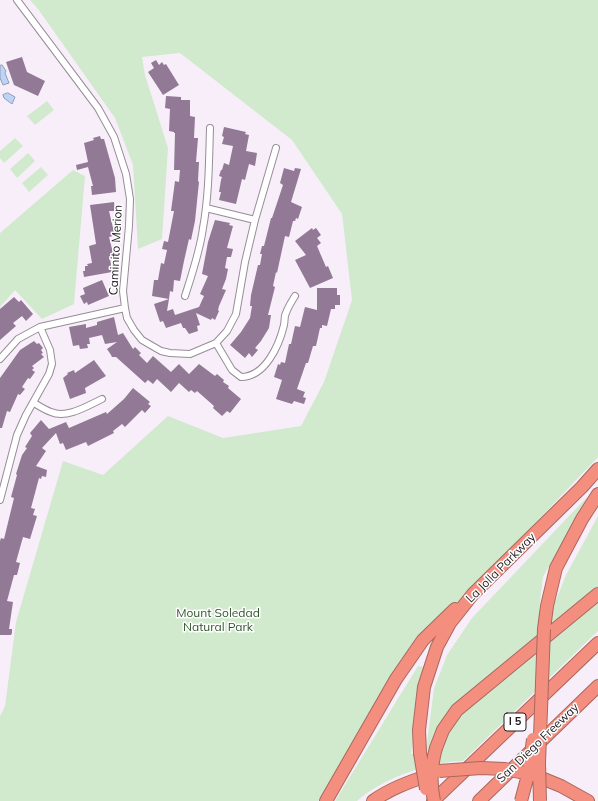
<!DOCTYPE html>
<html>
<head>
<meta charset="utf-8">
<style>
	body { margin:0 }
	canvas { display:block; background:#f8eefa }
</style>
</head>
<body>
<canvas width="598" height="801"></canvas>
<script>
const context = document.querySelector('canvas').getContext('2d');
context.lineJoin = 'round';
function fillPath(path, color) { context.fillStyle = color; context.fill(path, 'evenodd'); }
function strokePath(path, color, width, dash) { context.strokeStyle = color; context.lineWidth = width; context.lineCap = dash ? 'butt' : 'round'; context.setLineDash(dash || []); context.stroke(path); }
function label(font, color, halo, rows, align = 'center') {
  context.font = font + ' Mulish,sans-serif'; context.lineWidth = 3; context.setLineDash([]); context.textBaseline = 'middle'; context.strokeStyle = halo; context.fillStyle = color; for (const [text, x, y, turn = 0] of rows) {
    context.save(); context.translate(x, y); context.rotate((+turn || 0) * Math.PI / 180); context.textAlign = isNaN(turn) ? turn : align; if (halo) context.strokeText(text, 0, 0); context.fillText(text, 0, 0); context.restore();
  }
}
const green = new Path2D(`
	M30,0H598V457L410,655L318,801H0V716L5,706L16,622L63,461L103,475L168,416L223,438L301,426L324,382L352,300L342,214L292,140L180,53L142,57L145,75L168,148L162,239L138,249L133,165L115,118L38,9Z
	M47,101L54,110L35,125L27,116Z
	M15,138L23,146L4,163L0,158V151Z
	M28,153L35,161L17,178L10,169Z
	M41,167L48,175L29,192L22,183Z
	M73,170L85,176L74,304L42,319L15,290L0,307V233Z
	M588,496L543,577L539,610L556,600L566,575L598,516V590L465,697L447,735L463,713L482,694L523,660L598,603V631L463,761C429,762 383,778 357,801H335L418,666L425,667L411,754L426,750L434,688L447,655L472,618Z`);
const water = new Path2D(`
	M2,65L6,71L5,73L9,83L3,85L0,78V66Z
	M8,93L15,97L12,104L4,98L3,95Z`);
const building = new Path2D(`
	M22,57L27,72L45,81L38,96L14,85L6,62Z
	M156,60L159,65L162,62L164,65L166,64L179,85L163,95L148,72L154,68L151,63Z
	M166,96L181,97V100H190V116L195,117L194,138H198L196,162H199L198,181L199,182L195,221L191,240L189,239L184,261L180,281L174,280L173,292L170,291L169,299L152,296L154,280H158L161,263L164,264L167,250L162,249L164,241L168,242L174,211H171L175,181L179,182L180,170H174L175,133H174V132L169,131L170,109L165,108Z
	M224,127L246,132L245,134L249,135L246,151L257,153L255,166L249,164L245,180L242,179L236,204L219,200L221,192H219L221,180L222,177L219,176L221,170H222L224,163L229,165L233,146L222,144L224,137L222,136Z
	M100,136L101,139H104L115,178L116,192L92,195L91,186H93L88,167L77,170L76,165L88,162L84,143L94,140L93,138Z
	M284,168L294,171L295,168L301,169L291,202L302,207L298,219L296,218L295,221H293L289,237L285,236L277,273L276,272L273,286L275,287L268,315H271L269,328L261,341L255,348L258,350L252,357L249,353L245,358L230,345L241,332L250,318L252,306H250L251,295L258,265H260L262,254H260L262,246H264L271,218H272L283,185L280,183Z
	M114,202L115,211H109L113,228H115L116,235L109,237L114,257L110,258L112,272L84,277L83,271H85V266H88L87,264L92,263L89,246L96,244L90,205Z
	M215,220L230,223L229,225L233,226L227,248L233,249L231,257H227L225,268L228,269L226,279L222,289L226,290L219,306L218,310L219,311L215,320L212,318L211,320L196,313L200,325L197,326L198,331L189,334L185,328H183L181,323L166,328L163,321L160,322L154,304L169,299L167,311L173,309L175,315L199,307L204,296L200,294L208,276L202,274L208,242Z
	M312,228L313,230L316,228L321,235L317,238L321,243L317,246L326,267L328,266L333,278L310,288L295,260L306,255L295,241Z
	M102,280L109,296L88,305L87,302L84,304L80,296L85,294L83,288Z
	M317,288H337V295H340V305H335V309H331L327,326L322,325V328H320L316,346H313L308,363H306L297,389L305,392L303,397L306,398L304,404L294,401L292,404L276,399L282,380L274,377L278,364L280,365L281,362L285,363L289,344H291L295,326L300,327L305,307L317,310Z
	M14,297L19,302L21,300L33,314L26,321L22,316L13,323L16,326L0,340V309Z
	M114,317L118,335L123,333L133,349L135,347L141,353L139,355L147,363L153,356L171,372L179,364L189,374L199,364L215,376L217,374L224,380L223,382L229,386L228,388L241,399L230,413L227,411L222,416L213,408L214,406L197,391L195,393L191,390L189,392L179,383L171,392L157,379L153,384L148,380L145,383L116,357H112L111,355L107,349L117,342L105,344L102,335L89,338L90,344H87L88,348L80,349L79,345L73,346L69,327L86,324V328L97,325V322Z
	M34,341L37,344L39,343L43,348L41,350L43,353L41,354L44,357L32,366L34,368L32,370L35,372L30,379L28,378L22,387L25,389L20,395L18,394L10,412L7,411L2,428H0V378L20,350Z
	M94,360L106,376L85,388L86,393L70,399L63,378L68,374L67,373L74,370L75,373Z
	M133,388L150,402L148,404L151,406L145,413L142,410L125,427L122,424L113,431L114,433L88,446L86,442L66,450L63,443L60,444L56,433L42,448L46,451L36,466L47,470L46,477L42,476L41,479L39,478L31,508L35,509L33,515L37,516L30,539L23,537L16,562L20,563L17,575H14L7,601L13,602L9,629H12V633L11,635H0V541L1,538L4,539L14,498L11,497L17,475L16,474L22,455L27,448L25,447L32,436L30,433L41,420L49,429L66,422L69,428L106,412L107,414L124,399Z`);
const street = new Path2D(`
	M17,0L98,108L114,137L126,174L130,199L129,226L123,291L125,308L127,318L134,330L142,340L161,351L170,353L190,354L216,343L227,331L236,314L245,262L255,220L276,148
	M206,208L255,220
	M185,296C192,274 200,251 203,228C209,195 209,161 210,128
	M216,343L232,370L241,377C265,377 279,346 284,325C285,321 284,316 286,313C288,307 292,301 295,296
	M0,359L18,339L40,327L125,308
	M34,403C39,406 45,410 51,412C67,419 87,406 102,399
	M0,500L17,435L26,415L49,374L52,364L50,350L40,327`);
const highway = new Path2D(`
	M544,629L547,606L556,568L582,519L598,494
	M436,748L443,730L457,710L598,594
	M420,753L419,730L424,687L437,647L450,623L473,594L582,487L598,469
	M534,775L561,786L588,801
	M326,801L396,679L423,640L455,609
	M373,801C391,788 412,781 432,774
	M433,801L598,643
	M479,801L598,686`);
const highwayBridge = new Path2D(`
	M420,753L426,789
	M439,771L481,768L505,769L534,775
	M434,801C430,783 431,766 436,748
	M521,801L529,771L533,739
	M540,801L539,763L544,629`);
const shields = [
	[515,722,22]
];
const shieldNames = [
	["I 5",515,722]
];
const streetNames = [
	["Caminito Merion",116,250,-87],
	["La Jolla Parkway",501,568,-45],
	["San Diego Freeway",538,743,-44]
];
const parkNames = [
	["Mount Soledad",218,613],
	["Natural Park",218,627]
];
fillPath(green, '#d1eace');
fillPath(water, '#bdd4f5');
strokePath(water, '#8e9db6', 1);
fillPath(building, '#927996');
strokePath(street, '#978d98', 8);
strokePath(highway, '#aa675e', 14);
strokePath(street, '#fff', 6);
strokePath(highway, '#f48f7f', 12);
strokePath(highwayBridge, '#aa675e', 14, []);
strokePath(highwayBridge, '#f48f7f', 12);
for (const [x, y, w] of shields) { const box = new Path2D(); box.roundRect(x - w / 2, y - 9, w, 18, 3); context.fillStyle = '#fff'; context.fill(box); strokePath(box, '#211d22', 1); }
label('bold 11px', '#211d22', null, shieldNames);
label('12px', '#211d22', '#fff', streetNames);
label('12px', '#2e552b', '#fff', parkNames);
</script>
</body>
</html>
